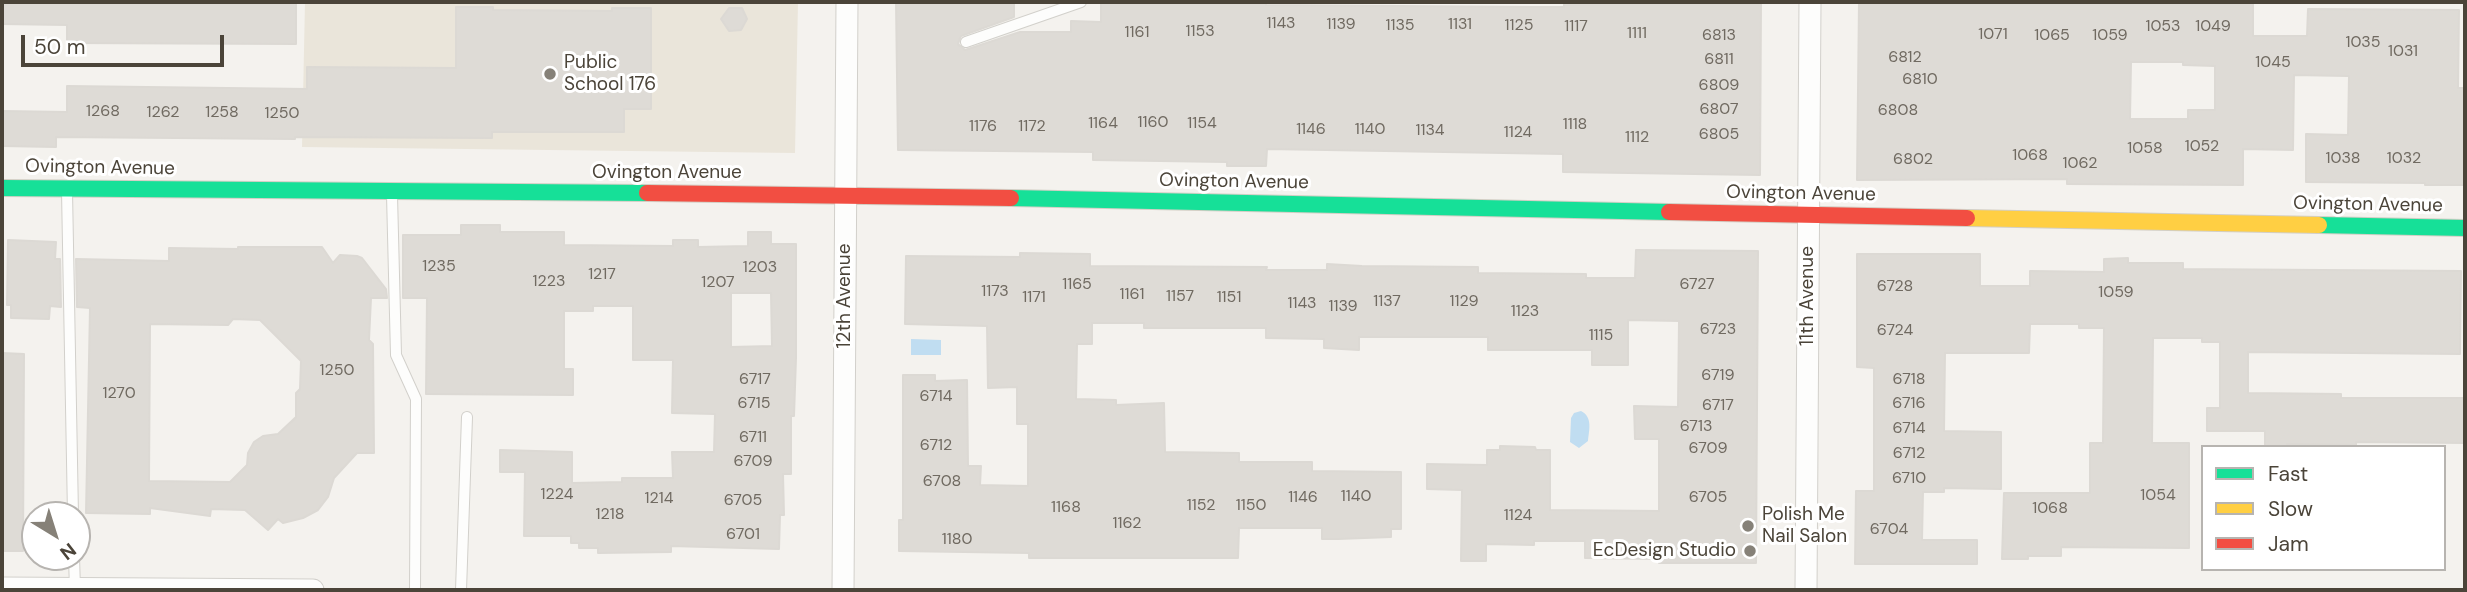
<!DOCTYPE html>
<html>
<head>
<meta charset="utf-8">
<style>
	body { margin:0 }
	#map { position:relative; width:2467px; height:592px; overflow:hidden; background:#f4f2ee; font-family:"DM Sans",sans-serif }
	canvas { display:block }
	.frame { position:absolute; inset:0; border:4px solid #4b4439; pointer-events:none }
	.legend { position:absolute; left:2201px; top:445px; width:245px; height:126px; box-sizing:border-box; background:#fff; border:2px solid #b7b4b0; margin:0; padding:9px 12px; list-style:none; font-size:21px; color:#4b4439 }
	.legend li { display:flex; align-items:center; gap:14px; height:35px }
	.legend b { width:35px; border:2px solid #b7b4b0 }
	.north { position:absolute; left:21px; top:501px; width:70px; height:70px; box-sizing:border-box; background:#fff; border:2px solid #b7b4b0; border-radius:50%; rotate:142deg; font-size:19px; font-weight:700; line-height:28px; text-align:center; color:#4b4439 }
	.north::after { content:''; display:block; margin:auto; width:24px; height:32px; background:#868178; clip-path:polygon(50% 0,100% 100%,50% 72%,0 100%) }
	.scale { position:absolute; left:21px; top:35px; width:203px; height:32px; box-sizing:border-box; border:4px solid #4b4439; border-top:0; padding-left:9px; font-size:21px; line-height:24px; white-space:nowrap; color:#4b4439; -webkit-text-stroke:5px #fff; paint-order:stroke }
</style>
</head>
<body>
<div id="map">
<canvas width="2467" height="592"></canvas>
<div class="frame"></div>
<ul class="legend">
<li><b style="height:9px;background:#16e098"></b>Fast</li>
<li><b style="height:9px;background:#ffcf43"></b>Slow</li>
<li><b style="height:9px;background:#f24e42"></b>Jam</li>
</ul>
<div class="north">N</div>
<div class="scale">50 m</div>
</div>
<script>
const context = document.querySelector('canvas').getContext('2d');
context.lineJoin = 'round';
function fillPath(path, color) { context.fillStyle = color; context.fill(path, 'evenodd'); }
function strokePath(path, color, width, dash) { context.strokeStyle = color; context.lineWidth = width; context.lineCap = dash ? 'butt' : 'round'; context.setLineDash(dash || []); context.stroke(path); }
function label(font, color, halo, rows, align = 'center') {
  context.font = font + ' "DM Sans",sans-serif'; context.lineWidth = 6; context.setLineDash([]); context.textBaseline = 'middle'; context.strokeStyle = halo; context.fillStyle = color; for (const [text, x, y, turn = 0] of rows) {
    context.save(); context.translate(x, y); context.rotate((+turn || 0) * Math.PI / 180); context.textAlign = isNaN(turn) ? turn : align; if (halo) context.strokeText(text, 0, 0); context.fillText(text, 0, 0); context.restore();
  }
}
const education = new Path2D(`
	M305,2H798L795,153L302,147Z`);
const water = new Path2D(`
	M911,339L941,340V355H911Z
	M1581,411C1593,417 1589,430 1588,441L1579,448L1570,442L1571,418L1574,413Z`);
const building = new Path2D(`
	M2,2H296V44L67,43V25L2,24Z
	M896,2H1014V17L961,36L958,44L965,50L1020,32H1071V21L1101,22V2H1266V5L1534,7H1564V2H1761L1760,175L1563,172V154L1267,149L1266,166H1227V162L1093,160V152L898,150Z
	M1859,2H2253V36H2307L2308,9L2459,10L2458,88H2465V185H2425V183L2306,182V134L2348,135L2349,76H2347L2294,75L2293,150L2243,149V185L2067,184V179L1857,180ZM2131,62H2183V65L2215,66V110H2188V119H2130Z
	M456,7H493V10L612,11V8H651V109H624V132H492V138L295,137V139L56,137V147L2,146V111L67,112V86L307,89V67L456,68Z
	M729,8H742L747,19L741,30L729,31L721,19Z
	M461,225H500V232H564V245L673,246V240H698V247L748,246V232H771V244H796V358L794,416H791V474H783L784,515H780L779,549L671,546V552L598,553V548H579V543H571V536H524L525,472H500V450L572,452V483L622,482V478H673L672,452H714L715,414L672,413L673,360H633V306H593V311H564V369H573V395L426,394L427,298H403V235H461ZM731,293H771L772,346L731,347Z
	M8,240L56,242L55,259H60L61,307L50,306L49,319L11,318V305H7Z
	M238,247H322L333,263L340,255L357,256L362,258L386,289L387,298H371L369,340L373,344L374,453H357L334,478L328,497L318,510L303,518L283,523L278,519L268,530L245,510L211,509L210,516L150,508V514L86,513L90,308L77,307L76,259L169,261V248L238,249ZM233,319L260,320L301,361L300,389L296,393V417L278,434L263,436L254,442L248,453L247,465L230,482L149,481L150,324L228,325Z
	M1636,250L1758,251L1756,563H1659V559L1585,558V541H1534V545L1486,544V561H1461L1462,490L1427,489V464L1487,465V450H1500V446L1535,447L1536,450H1550V510L1659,511V439H1635L1634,406L1678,407L1679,321L1628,320V365H1592V350H1488V337H1359V350L1324,348V339L1266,338V328H1144V323H1092V344H1077L1076,399L1116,400V405L1164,403L1165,452L1239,453V462H1312V471L1401,472V529H1391V537L1338,539H1322V528H1239L1238,558H1029V553L899,551V520H903V375H935V381L967,380L968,466H981L980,485L1028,486V424H1017V387L988,388L987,326L905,324L906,256L1020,257V253L1090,254V266L1267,267L1266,270H1327V264L1362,266L1478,267V273L1586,274V278H1635Z
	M1857,254H1980V286H2030V271L2104,272V259L2128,258V263H2183V269L2461,271L2460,354L2248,352V393L2341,394V398H2465V443L2356,442V445L2287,444V447H2265V431H2207V408H2220V342H2202V338H2153L2152,443H2189V548L2061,547V556H2028V559H2002L2004,493H2090V443H2103L2104,328H2079V324H2030L2029,353H1945L1944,431L2001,432V489L1944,488V492H1923L1922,540H1977V564H1855L1856,491H1874V368L1857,367Z
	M2,353L24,354L23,551H2Z`);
const lane = new Path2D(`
	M966,42L1081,2
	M67,191L73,515
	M392,195L396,355L416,399L415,590
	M74,557L75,589
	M461,590L467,417`);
const street = new Path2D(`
	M2,588L313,590
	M843,590L847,2
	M1806,590L1810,2`);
const fast = new Path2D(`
	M2,188L647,193
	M1011,198L1669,212
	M2319,225L2465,228`);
const slow = new Path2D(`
	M1967,218L2319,225`);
const jam = new Path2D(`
	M647,193L1011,198
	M1669,212L1967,218`);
const markers = [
	[550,74,7,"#868178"],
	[1748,526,7,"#868178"],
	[1750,551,7,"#868178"]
];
const numberNames = [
	["1143",1281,24],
	["1139",1341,25],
	["1131",1460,25],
	["1135",1400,26],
	["1125",1519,26],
	["1117",1576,27],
	["1053",2163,27],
	["1049",2213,27],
	["1153",1200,32],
	["1161",1137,33],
	["1111",1637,34],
	["1071",1993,35],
	["6813",1719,36],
	["1065",2052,36],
	["1059",2110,36],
	["1035",2363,43],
	["1031",2403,52],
	["6812",1905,58],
	["6811",1719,60],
	["1045",2273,63],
	["6810",1920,80],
	["6809",1719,86],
	["6807",1719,110],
	["6808",1898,111],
	["1268",103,112],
	["1262",163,113],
	["1258",222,113],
	["1250",282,114],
	["1160",1153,123],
	["1164",1103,124],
	["1154",1202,124],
	["1118",1575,125],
	["1176",983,127],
	["1172",1032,127],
	["1146",1311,130],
	["1140",1370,130],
	["1134",1430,131],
	["1124",1518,133],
	["6805",1719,135],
	["1112",1637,138],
	["1052",2202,147],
	["1058",2145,149],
	["1068",2030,156],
	["1038",2343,159],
	["1032",2404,159],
	["6802",1913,160],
	["1062",2080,164],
	["1235",439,267],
	["1203",760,268],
	["1217",602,275],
	["1223",549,282],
	["1207",718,283],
	["1165",1077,285],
	["6727",1697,285],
	["6728",1895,287],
	["1173",995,292],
	["1059",2116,293],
	["1161",1132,295],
	["1157",1180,297],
	["1171",1034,298],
	["1151",1229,298],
	["1137",1387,302],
	["1129",1464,302],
	["1143",1302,304],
	["1139",1343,307],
	["1123",1525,312],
	["6723",1718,330],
	["6724",1895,331],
	["1115",1601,336],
	["1250",337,371],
	["6719",1718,376],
	["6717",755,380],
	["6718",1909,380],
	["1270",119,394],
	["6714",936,397],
	["6715",754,404],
	["6716",1909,404],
	["6717",1718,406],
	["6713",1696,427],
	["6714",1909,429],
	["6711",753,438],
	["6712",936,446],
	["6709",1708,449],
	["6712",1909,454],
	["6709",753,462],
	["6710",1909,479],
	["6708",942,482],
	["1224",557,495],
	["1054",2158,496],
	["1140",1356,497],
	["1146",1303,498],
	["6705",1708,498],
	["1214",659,499],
	["6705",743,501],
	["1152",1201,506],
	["1150",1251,506],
	["1168",1066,508],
	["1068",2050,509],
	["1218",610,515],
	["1124",1518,516],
	["1162",1127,524],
	["6704",1889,530],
	["6701",743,535],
	["1180",957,540]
];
const poiNames = [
	["Public",564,63],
	["School 176",564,85],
	["Polish Me",1762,515],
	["Nail Salon",1762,537],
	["EcDesign Studio",1736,551,"right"]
];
const streetNames = [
	["Ovington Avenue",100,168,1],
	["Ovington Avenue",667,173],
	["Ovington Avenue",1234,182,1],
	["Ovington Avenue",1801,194,1],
	["Ovington Avenue",2368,205,1],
	["12th Avenue",845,296,-90],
	["11th Avenue",1808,296,-90]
];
fillPath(education, '#eae5da');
fillPath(water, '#c0ddf1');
fillPath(building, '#dedbd6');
strokePath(building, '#dcd9d4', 2);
strokePath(lane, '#d2d0cb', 12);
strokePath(street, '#d2d0cb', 23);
strokePath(fast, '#d3cfc5', 18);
strokePath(slow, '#d3cfc5', 18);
strokePath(jam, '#d3cfc5', 18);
strokePath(lane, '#fdfdfc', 10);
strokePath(street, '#fdfdfc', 21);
strokePath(fast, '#16e098', 16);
strokePath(slow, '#ffcf43', 16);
strokePath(jam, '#f24e42', 16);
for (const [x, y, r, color] of markers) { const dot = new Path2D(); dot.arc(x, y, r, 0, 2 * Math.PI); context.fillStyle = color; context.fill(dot); strokePath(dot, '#fff', 2.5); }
label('16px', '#706a61', null, numberNames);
label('19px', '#4b4439', '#fff', poiNames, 'left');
label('19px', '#4b4439', '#fff', streetNames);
</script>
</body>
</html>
